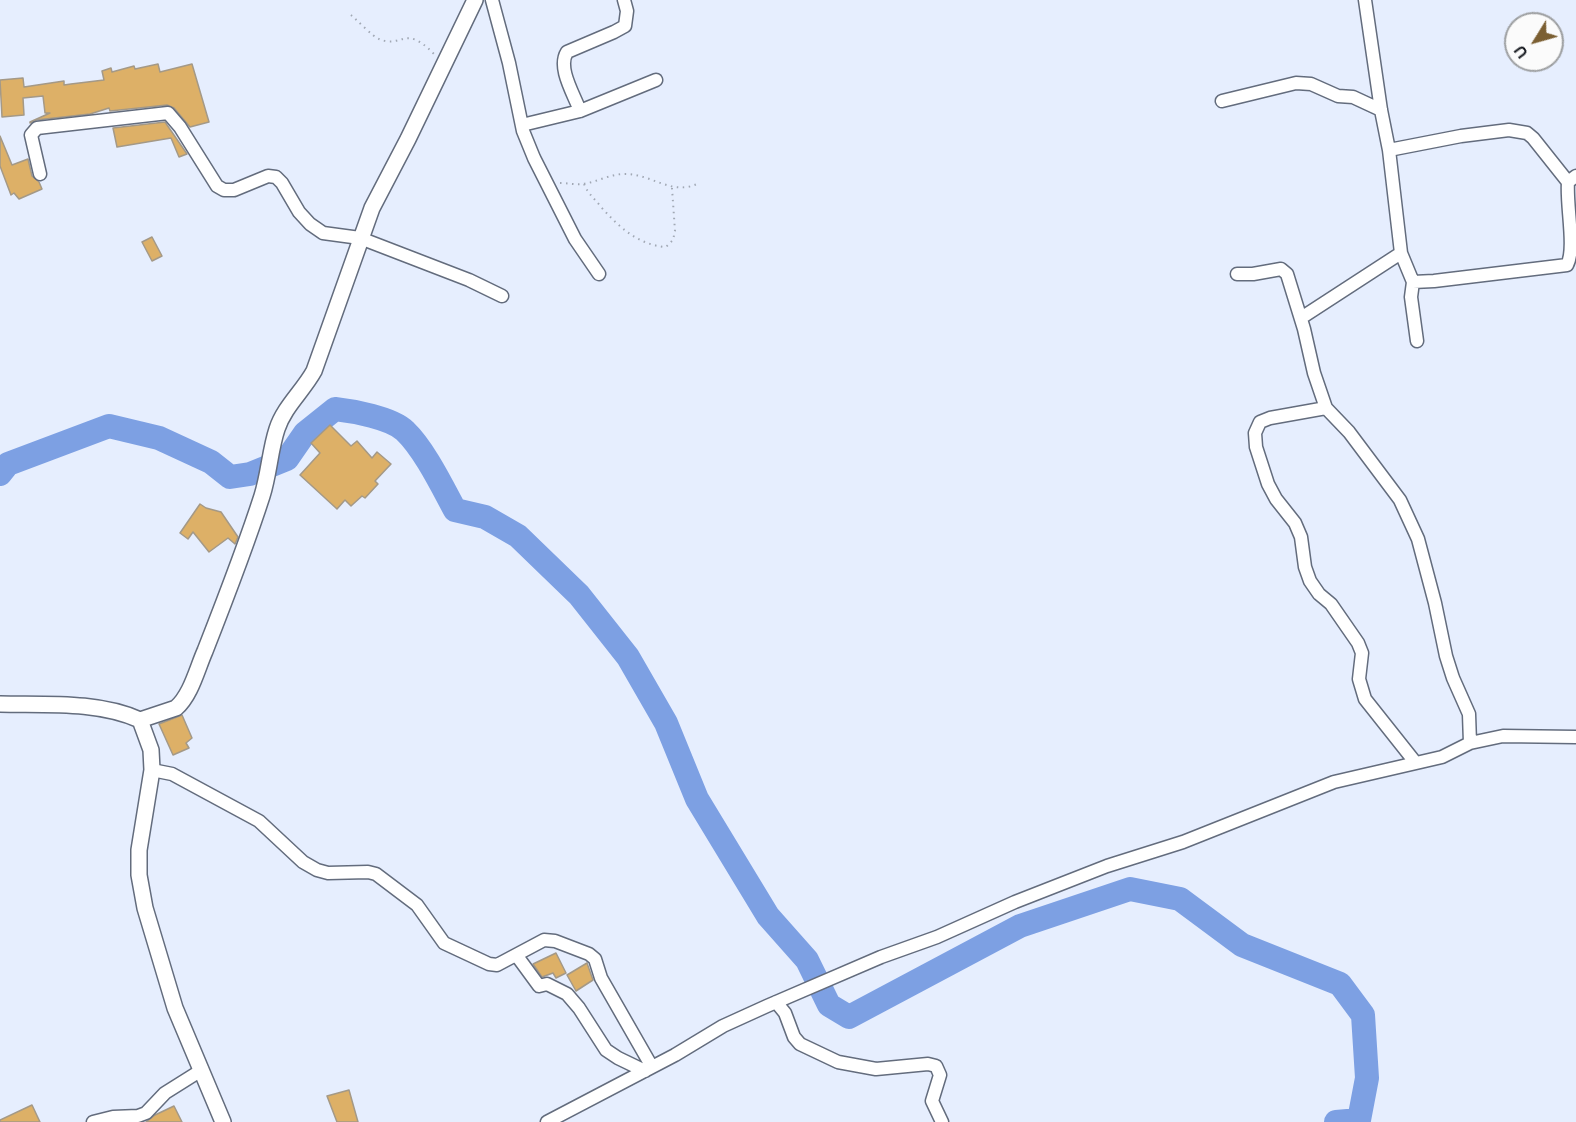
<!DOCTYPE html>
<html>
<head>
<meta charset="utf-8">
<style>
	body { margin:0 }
	#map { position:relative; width:1576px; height:1122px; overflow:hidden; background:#e6eefe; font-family:Cabin,sans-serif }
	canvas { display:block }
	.north { position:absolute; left:1504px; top:12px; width:60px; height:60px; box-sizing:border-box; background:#fbfbfb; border:2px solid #9d9fa1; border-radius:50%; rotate:233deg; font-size:16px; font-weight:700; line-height:24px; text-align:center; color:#11141a }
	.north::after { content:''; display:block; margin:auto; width:21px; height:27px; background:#7b5f32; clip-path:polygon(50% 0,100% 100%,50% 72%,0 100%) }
</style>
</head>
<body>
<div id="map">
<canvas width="1576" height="1122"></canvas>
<div class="north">U</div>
</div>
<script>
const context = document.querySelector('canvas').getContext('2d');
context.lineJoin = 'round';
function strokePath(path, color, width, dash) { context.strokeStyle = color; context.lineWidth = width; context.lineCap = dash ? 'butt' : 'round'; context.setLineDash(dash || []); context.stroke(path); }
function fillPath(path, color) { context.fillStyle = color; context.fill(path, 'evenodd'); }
const river = new Path2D(`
	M0,474L8,464L109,426L159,438L211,462L230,477L250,474L287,459L305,433L335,409C353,411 392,418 405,431C424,449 442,486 455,510L485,517L518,536L579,595L628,657L666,723L697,799L768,916L807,960L829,1005L849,1017L1020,926L1130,889L1180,899L1242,945L1340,984L1363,1015L1367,1078L1359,1120L1336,1122`);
const building = new Path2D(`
	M158,64L160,72L192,64L209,122L190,127L174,108L167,105L110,111L109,108L90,114L36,120L30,123V122L50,113H45L43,96L23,98L24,115L2,117L0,80L23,78L24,87L64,81V85L71,84L104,80L102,71L111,68L112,72L134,66L135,69Z
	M165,122L187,154L179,157L171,138L117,147L113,128Z
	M0,136L12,165L28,159L32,176L39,182L42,189L19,199L14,193L11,195L0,166Z
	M152,237L162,256L152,261L142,242Z
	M330,425L351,446L357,441L372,458L377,452L391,464L375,481L378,484L365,498L362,496L351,506L345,500L337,509L300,475L320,453L311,443Z
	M200,504L206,508L221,512L238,537L235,544L228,538L209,552L193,532L188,539L180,533Z
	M182,715L192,738L186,743L189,748L173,755L159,724Z
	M556,953L566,973L556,978L553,973L542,977L533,964Z
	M587,963L593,980L576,991L567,975Z
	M349,1090L358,1122H337L327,1096Z
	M32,1105L40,1122H0V1120Z
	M174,1106L182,1122H146L155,1115Z`);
const path = new Path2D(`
	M351,15C357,20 373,37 379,39C403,49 404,23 434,54
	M560,183C568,183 576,185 583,184C597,182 610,174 624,174C651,173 672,197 699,183
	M584,184C588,194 595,199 601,207C619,227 638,245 666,247L673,240L675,231L672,188`);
const minor = new Path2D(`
	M492,0L509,63L523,131L534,158L575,239L599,274
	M1365,0L1381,110L1389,150L1401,253L1413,282
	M1222,101L1296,83L1311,84L1338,96L1353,97L1381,110
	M580,111C574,94 557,68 567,52L614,32L625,26L627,11L624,0
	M522,125L580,111L656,80
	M1389,150L1461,136L1509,130L1527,133L1533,138L1568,182
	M40,174L31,135L37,128L168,113L180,127L217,186L224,190H234L268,176L276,177L282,183L299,212L310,224L323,233L360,238L469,280L502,296
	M1237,274H1253L1281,269L1287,274L1304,329L1314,373L1326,408L1349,432L1400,500L1418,539L1435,603L1446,656L1453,678L1469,714L1470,743
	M1301,318L1401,253
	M1417,341L1411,297L1413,282L1434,281L1567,265C1576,249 1566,205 1568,182L1576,176
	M1326,408L1270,418L1260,422L1255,433L1256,447L1268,484L1276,499L1295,523L1301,537L1305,567L1310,581L1319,594L1331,604L1358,643L1362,653L1359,679L1365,699L1415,762
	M152,770L172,774L259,821L303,862L317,870L328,873L368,872L376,874L417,905L444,943L489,964L497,965L544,940L555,941L589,954L595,959L601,978L652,1067
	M517,956L539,986L547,984L567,994L579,1008L606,1050L618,1058L645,1071
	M776,1002L785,1013L794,1037L800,1044L838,1062L876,1069L928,1064L936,1066L940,1075L932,1101L942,1122
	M93,1122L113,1117L138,1116L146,1113L165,1093L200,1071
	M547,1122L675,1055L723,1026L767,1006L881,957L937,937L1015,902L1107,866L1183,842L1334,782L1442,757L1470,743L1503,736L1576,737`);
const tertiary = new Path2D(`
	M0,704C46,705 98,701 140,720L151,750L152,770L139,850V875L145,908L175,1008L223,1122
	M140,720L176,708C191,695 197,669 205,651C225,600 245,549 262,496C269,474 270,450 277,429C284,407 303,391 314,371L372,208L408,139L475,0`);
strokePath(river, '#7da0e3', 24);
fillPath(building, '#ddb067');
strokePath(building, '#a49987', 1.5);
strokePath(minor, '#636c7d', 15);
strokePath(tertiary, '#636c7d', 18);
strokePath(path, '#a1a8b4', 2, [1.5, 4.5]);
strokePath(minor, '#fff', 12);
strokePath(tertiary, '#fff', 15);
</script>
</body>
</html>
